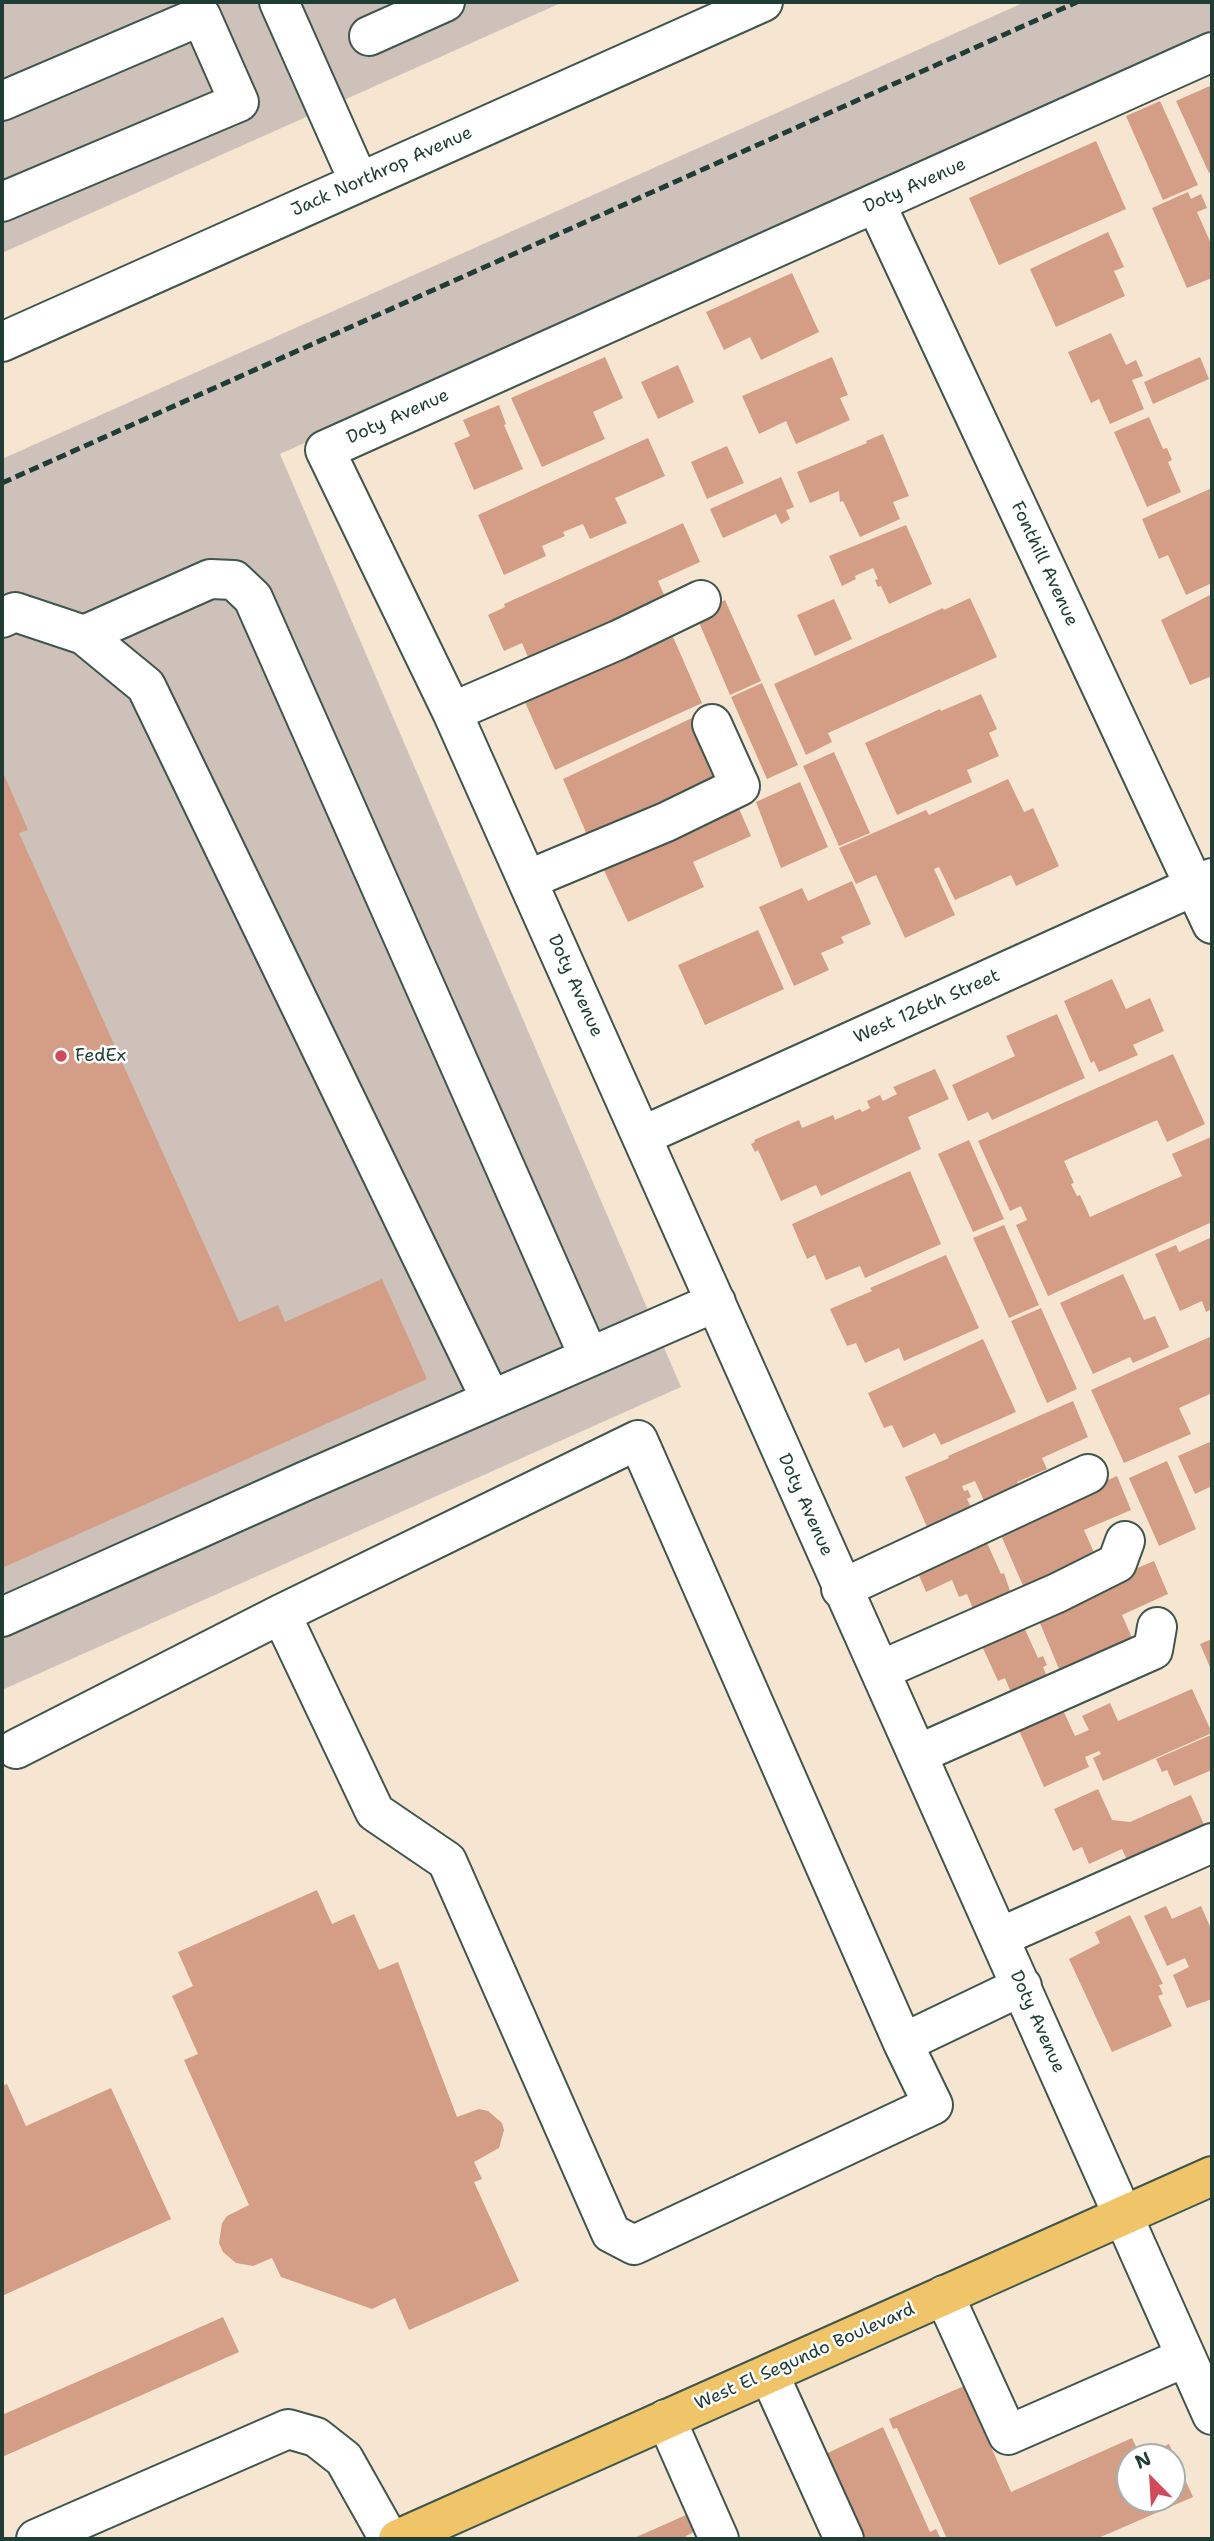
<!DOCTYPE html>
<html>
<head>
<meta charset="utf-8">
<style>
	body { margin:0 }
	#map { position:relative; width:1214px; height:2541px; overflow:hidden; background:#f6e6d1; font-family:"Shantell Sans",sans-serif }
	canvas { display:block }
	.frame { position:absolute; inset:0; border:4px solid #1f3d34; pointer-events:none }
	.north { position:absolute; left:1116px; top:2443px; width:70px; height:70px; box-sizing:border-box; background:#fff; border:2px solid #a5b1ae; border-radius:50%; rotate:336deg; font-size:19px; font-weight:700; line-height:28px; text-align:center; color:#1f3d34 }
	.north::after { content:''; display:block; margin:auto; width:24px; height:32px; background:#d1495b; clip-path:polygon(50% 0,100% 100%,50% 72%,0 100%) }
</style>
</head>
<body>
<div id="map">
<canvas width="1214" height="2541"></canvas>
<div class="frame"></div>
<div class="north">N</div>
</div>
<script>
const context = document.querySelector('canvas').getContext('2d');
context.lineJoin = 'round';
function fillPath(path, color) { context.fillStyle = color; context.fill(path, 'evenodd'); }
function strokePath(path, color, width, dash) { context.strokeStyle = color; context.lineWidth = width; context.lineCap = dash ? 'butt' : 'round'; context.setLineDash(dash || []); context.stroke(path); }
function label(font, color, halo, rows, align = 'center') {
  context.font = font + ' "Shantell Sans",sans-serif'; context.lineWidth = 5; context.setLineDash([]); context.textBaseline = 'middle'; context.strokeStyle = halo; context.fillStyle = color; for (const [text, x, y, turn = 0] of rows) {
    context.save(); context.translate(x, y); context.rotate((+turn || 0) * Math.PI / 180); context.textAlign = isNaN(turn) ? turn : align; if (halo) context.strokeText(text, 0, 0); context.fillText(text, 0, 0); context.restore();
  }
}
const industrial = new Path2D(`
	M2,2H563L2,253Z
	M1025,2H1212V37L280,454L681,1387L2,1690V459Z`);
const building = new Path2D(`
	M1212,85V172L1209,173L1176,101Z
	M1160,101L1198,185L1163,200L1126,116Z
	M1096,141L1126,209L999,265L969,198Z
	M1188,192L1191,199L1201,194L1207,208L1197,212L1212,246V278L1187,288L1152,208Z
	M1108,232L1124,267L1114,271L1125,296L1056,327L1030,269Z
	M792,273L819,332L761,360L750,337L724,350L706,312Z
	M1111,333L1126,365L1136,360L1143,376L1132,380L1144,409L1110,424L1099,399L1091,403L1068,352Z
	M605,357L623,398L593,412L605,439L542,467L511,398Z
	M832,357L848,395L840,398L850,420L796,444L786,421L759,434L742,396Z
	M1200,357L1209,379L1153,404L1144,382Z
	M678,365L694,402L658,419L641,382Z
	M499,405L506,424L504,425L523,469L474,490L454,443L470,436L463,420Z
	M1149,417L1163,449L1167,448L1172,460L1168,462L1181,492L1147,507L1114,432Z
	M883,434L909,496L893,502L900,519L860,537L843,501L840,502L839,491L810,503L797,472L867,443L866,441Z
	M648,438L665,476L615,498L627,523L590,539L583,524L563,532L565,536L542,546L546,556L504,575L478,515Z
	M727,446L744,483L707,499L691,462Z
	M781,477L794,507L786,510L790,519L781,524L776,514L723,538L710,509Z
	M1212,488V583L1186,595L1168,555L1159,559L1142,519Z
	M683,523L700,562L658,581L669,606L534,671L522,643L504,651L488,615L505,607L504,604Z
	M906,525L932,584L889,604L881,586L878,587L875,580L878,579L873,568L855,576L856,579L842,586L829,556Z
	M1212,594V676L1190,685L1161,620Z
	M970,598L997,657L828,733L832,742L806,755L774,684L943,608L944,610Z
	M834,599L852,639L815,656L797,615Z
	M725,600L761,681L730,695L695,613Z
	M673,637L702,703L555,770L521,693L561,676L565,685Z
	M762,683L798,765L767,779L731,697Z
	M981,694L997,729L989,733L999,756L967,770L972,782L897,815L865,743L940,709L941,711Z
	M692,718L722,784L591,844L563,779Z
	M834,752L870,833L839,846L803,766Z
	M2,770L28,830L19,833L239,1322L278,1305L285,1322L382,1279L427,1379L2,1568Z
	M1008,779L1024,812L1033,808L1059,866L1016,886L1011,875L955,900L939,867L934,869L955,915L905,938L876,875L856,884L839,848L926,810L929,815Z
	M800,782L828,847L781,868L756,802Z
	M736,802L751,836L693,862L704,887L628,922L601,864Z
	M852,881L871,924L841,937L844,943L821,953L829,970L794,986L759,907L802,888L808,901Z
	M758,930L784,989L705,1025L678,965Z
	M1112,979L1126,1009L1150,998L1164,1031L1133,1045L1138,1055L1099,1072L1094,1061L1091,1063L1064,1001Z
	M1057,1014L1085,1078L992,1120L988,1112L968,1121L952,1085L1015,1056L1006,1036Z
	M1173,1054L1205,1124L1167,1142L1157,1120L1064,1161L1074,1183L1071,1184L1077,1196L1080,1195L1090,1217L1182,1176L1172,1154L1211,1137L1212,1222L1048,1296L1016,1225L1027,1220L1021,1206L1010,1211L978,1141Z
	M935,1069L949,1099L908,1117L921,1149L821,1196L816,1185L781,1201L758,1150L755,1152L751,1144L755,1142L754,1140L799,1120L802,1128L833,1115L835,1120L860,1109L862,1112L870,1108L867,1101L880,1095L883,1101L897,1094L893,1087Z
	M969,1140L1004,1219L973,1232L938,1154Z
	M910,1171L941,1244L865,1278L860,1266L826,1280L815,1255L807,1259L792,1224Z
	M1004,1225L1039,1305L1009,1318L973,1238Z
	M1212,1237V1309L1206,1312L1202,1301L1180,1311L1155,1254L1176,1245L1179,1252Z
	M946,1255L979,1328L904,1361L899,1348L865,1363L856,1343L847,1346L830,1309L872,1291L870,1288Z
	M1123,1274L1144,1320L1155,1316L1169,1347L1133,1363L1130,1357L1093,1374L1060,1303Z
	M1041,1308L1077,1389L1047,1403L1011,1321Z
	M1212,1336V1393L1179,1408L1191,1434L1124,1463L1091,1390Z
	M983,1339L1016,1412L941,1445L935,1433L903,1448L892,1425L884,1428L868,1393Z
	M1073,1401L1088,1437L1042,1458L1047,1469L1017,1482L1020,1488L985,1503L975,1481L962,1486L964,1491L968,1490L971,1497L967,1499L976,1517L931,1536L905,1477L949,1458L948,1456Z
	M1212,1441V1486L1195,1494L1178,1456Z
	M1167,1461L1196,1529L1159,1546L1129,1478Z
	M1117,1476L1131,1510L1084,1530L1100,1566L1028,1597L1000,1533L1066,1498Z
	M984,1536L1001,1574L1004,1573L1011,1594L976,1616L967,1594L959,1597L952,1580L926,1592L915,1566Z
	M1154,1561L1168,1594L1122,1615L1137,1649L1064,1681L1037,1616L1104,1582Z
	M1023,1625L1038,1658L1043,1656L1047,1665L1043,1667L1050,1684L1014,1700L1005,1678L998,1681L981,1644Z
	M1212,1639V1672L1200,1644Z
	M1192,1689L1212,1733L1103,1781L1093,1758L1101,1754L1099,1751L1085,1757L1089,1767L1044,1787L1018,1728L1062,1708L1075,1736L1089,1730L1082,1716L1110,1703L1118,1721Z
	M1211,1735L1212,1770L1174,1786L1167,1770L1162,1772L1156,1759Z
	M1098,1789L1112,1820L1130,1822L1191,1795L1205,1827L1128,1862L1122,1849L1089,1864L1082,1847L1073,1851L1054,1809Z
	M317,1890L332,1924L354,1914L379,1970L398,1962L457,2117L479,2109L488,2111L502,2123L504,2130L499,2148L474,2162L482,2179L474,2182L519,2281L409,2330L395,2298L372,2309L281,2277L272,2258L253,2266L236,2263L223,2252L219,2243L222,2223L227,2216L249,2205L184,2060L198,2054L172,1996L193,1986L178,1952Z
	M1166,1906L1172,1919L1201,1906L1212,1931V1999L1187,2008L1173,1975L1189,1967L1185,1958L1167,1966L1144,1916Z
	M1130,1915L1163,1984L1159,1985L1163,1994L1158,1996L1172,2026L1112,2052L1069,1959L1100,1943L1095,1932Z
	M7,2084L26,2126L111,2088L171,2219L2,2296V2086Z
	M223,2317L239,2352L2,2457V2415Z
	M964,2386L1011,2492L1132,2438L1141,2457H1130V2499H1172V2457H1141L1169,2444L1193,2497L1096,2539H947L897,2428L893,2429L889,2419Z
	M883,2427L930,2532L936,2529L941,2539H862L817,2458Z
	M686,2515L694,2532L686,2536L687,2539H632Z`);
const minor = new Path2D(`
	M279,2L359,182
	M369,36L445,2
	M1212,52L325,450L452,712L1212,2415
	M2,101L201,16L239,102L2,202
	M876,204L1212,924
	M2,342L763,2
	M2,618L15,612L84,635L146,686L491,1400
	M84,635L210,579L234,580L253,598L589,1357
	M452,712L618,640L701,600
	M527,880L666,822L740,786L712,724
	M642,1136L1212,878
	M841,1589L1088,1474
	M281,1614L375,1812L447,1861L611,2233L634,2245L933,2105L903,2043
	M2,1617L303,1482L716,1302
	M881,1670L1057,1593L1117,1563L1125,1541
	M16,1749L281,1614L638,1440L903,2043L1022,1986
	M918,1754L1153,1650L1157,1627
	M1000,1937L1212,1843
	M944,2295L1008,2435L1186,2357
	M769,2374L844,2539
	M666,2419L719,2539
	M36,2539L288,2429L316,2437L344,2459L389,2539`);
const major = new Path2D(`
	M398,2539L1212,2176`);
const rail = new Path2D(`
	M2,483L1077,2`);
const markers = [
	[61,1056,7,"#d1495b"]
];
const streetNames = [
	["Jack Northrop Avenue",382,172,-24],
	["Doty Avenue",915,186,-24],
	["Doty Avenue",398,417,-24],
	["Fonthill Avenue",1044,564,65],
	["Doty Avenue",575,986,66],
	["West 126th Street",927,1007,-24],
	["Doty Avenue",805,1505,66],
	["Doty Avenue",1037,2022,66],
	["West El Segundo Boulevard",805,2357,-24]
];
const poiNames = [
	["FedEx",75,1056]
];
fillPath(industrial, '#cec1ba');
fillPath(building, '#d49d86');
strokePath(minor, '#3f564c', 42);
strokePath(major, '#3f564c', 42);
strokePath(minor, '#fff', 38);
strokePath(major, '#f0c469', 38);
strokePath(rail, '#1f3d34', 5, [10, 5]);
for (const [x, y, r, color] of markers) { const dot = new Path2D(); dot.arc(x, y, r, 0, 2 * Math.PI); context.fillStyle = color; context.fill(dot); strokePath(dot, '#fff', 2.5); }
label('18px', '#1f3d34', '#fff', streetNames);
label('18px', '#1f3d34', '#fff', poiNames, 'left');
</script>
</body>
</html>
